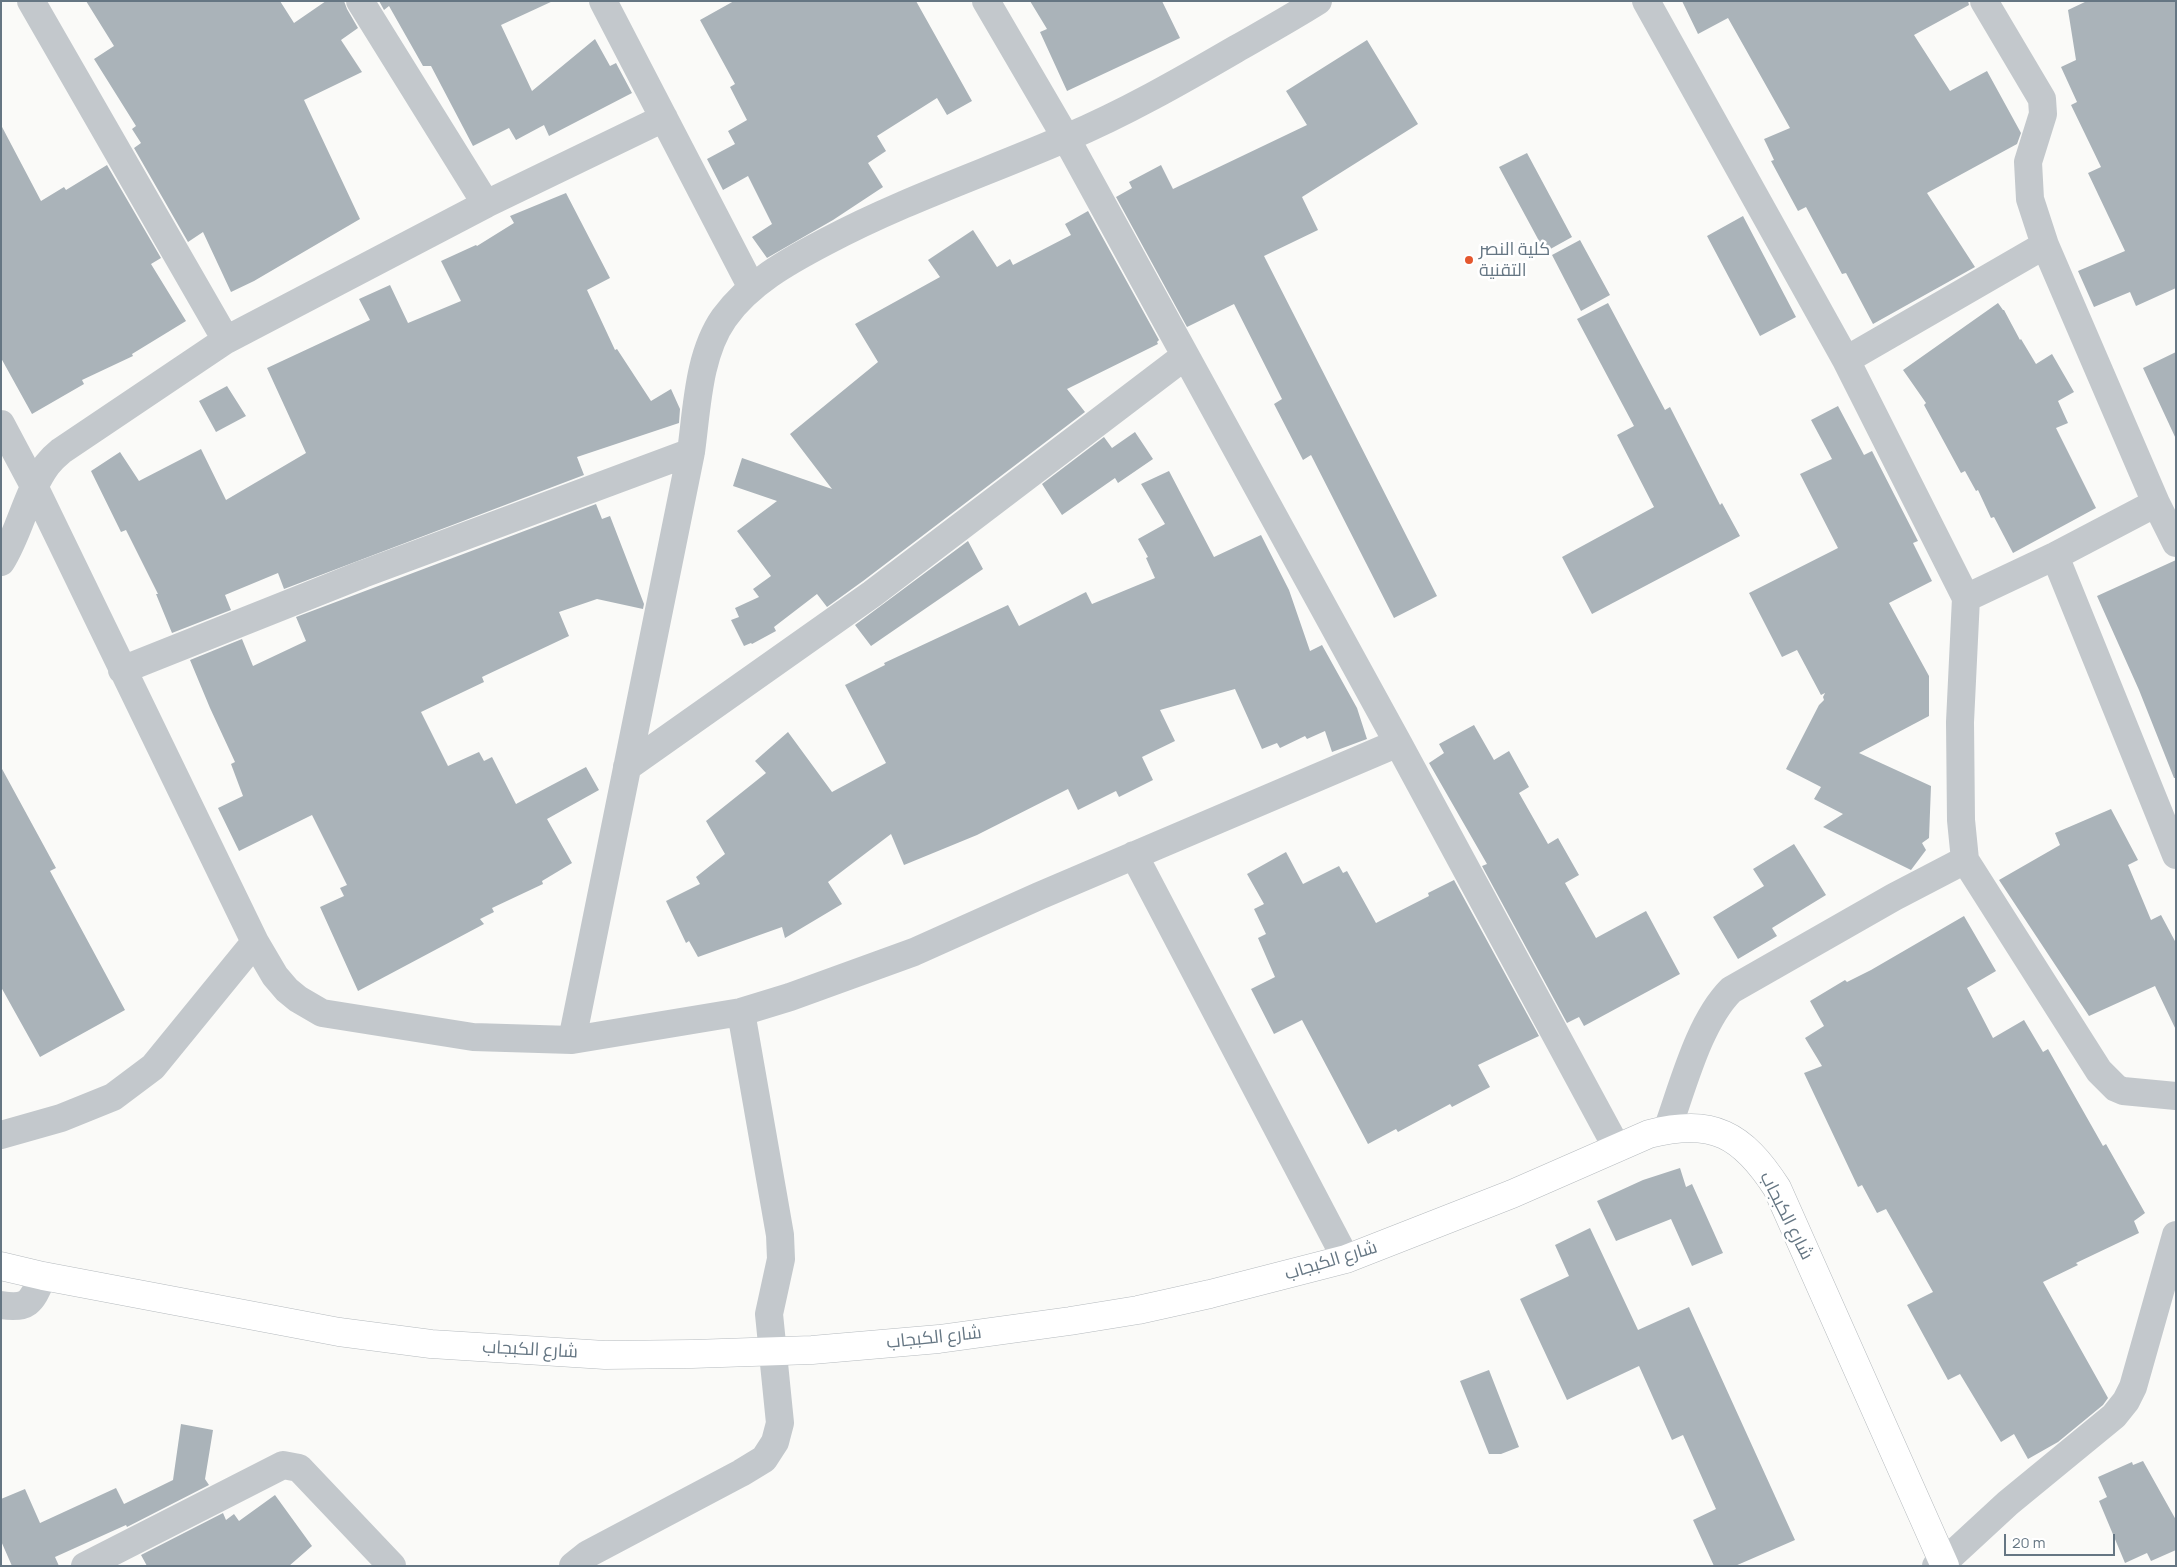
<!DOCTYPE html>
<html>
<head>
<meta charset="utf-8">
<style>
	body { margin:0 }
	#map { position:relative; width:2177px; height:1567px; overflow:hidden; background:#fafaf8; font-family:Manrope,sans-serif }
	canvas { display:block }
	.frame { position:absolute; inset:0; border:2px solid #657683; pointer-events:none }
	.scale { position:absolute; left:2004px; top:1534px; width:111px; height:22px; box-sizing:border-box; border:2px solid #657683; border-top:0; padding-left:6px; font-size:15px; line-height:18px; white-space:nowrap; color:#657683; -webkit-text-stroke:4px #fff; paint-order:stroke }
</style>
</head>
<body>
<div id="map">
<canvas width="2177" height="1567"></canvas>
<div class="frame"></div>
<div class="scale">20 m</div>
</div>
<script>
const context = document.querySelector('canvas').getContext('2d');
context.lineJoin = 'round';
function fillPath(path, color) { context.fillStyle = color; context.fill(path, 'evenodd'); }
function strokePath(path, color, width, dash) { context.strokeStyle = color; context.lineWidth = width; context.lineCap = dash ? 'butt' : 'round'; context.setLineDash(dash || []); context.stroke(path); }
function label(font, color, halo, rows, align = 'center') {
  context.font = font + ' Manrope,Cairo,sans-serif'; context.lineWidth = 5; context.setLineDash([]); context.textBaseline = 'middle'; context.strokeStyle = halo; context.fillStyle = color; for (const [text, x, y, turn = 0] of rows) {
    context.save(); context.translate(x, y); context.rotate((+turn || 0) * Math.PI / 180); context.textAlign = isNaN(turn) ? turn : align; if (halo) context.strokeText(text, 0, 0); context.fillText(text, 0, 0); context.restore();
  }
}
const building = new Path2D(`
	M86,1H280L294,23L326,1H344L347,9L358,28L341,40L362,72L304,100L360,219L254,281L231,292L203,232L188,242L134,148L141,143L132,129L136,126L94,59L114,46Z
	M379,1H553L501,25L532,91L595,39L610,66L616,63L632,93L549,136L544,125L516,140L509,128L473,146L431,66H423L389,6L384,10Z
	M734,1H916L972,101L947,115L937,98L877,136L886,151L868,163L883,187L833,220L767,258L752,237L772,224L748,176L723,190L707,159L735,144L728,131L747,120L730,87L735,84L700,20Z
	M1030,1H1162L1180,38L1067,91L1040,32L1047,29Z
	M1682,1H1968L1969,5L1914,35L1950,91L1987,71L2021,133L2017,144L1927,193L1975,267L1873,324L1846,273L1842,274L1806,207L1798,211L1771,161L1774,160L1764,139L1790,128L1728,18L1698,34Z
	M2087,1H2176V288L2136,306L2130,292L2094,307L2078,271L2125,251L2088,173L2101,167L2071,105L2077,102L2061,67L2076,60L2068,10Z
	M1367,40L1418,124L1302,197L1318,230L1264,256L1437,596L1394,618L1311,455L1303,460L1274,404L1282,399L1234,304L1187,327L1116,197L1132,188L1129,182L1161,165L1173,189L1307,125L1286,91Z
	M1,125L41,201L64,187L66,190L107,165L161,258L151,264L186,321L132,354L133,356L82,380L84,384L32,414L1,358Z
	M1527,153L1572,237L1545,252L1499,167Z
	M566,193L610,278L587,290L615,350L617,349L651,401L671,389L680,409L679,423L577,457L584,475L284,589L278,573L225,595L231,610L172,633L156,594H158L126,530L121,532L91,471L120,452L139,481L201,449L226,500L306,453L267,368L370,320L359,299L390,285L408,323L461,301L441,261L476,245L477,246L514,223L510,216Z
	M1088,211L1159,340L1157,342L1158,344L1067,389L1085,412L863,581L827,607L817,594L774,627L776,631L752,644L751,643L744,646L731,620L739,617L735,608L759,597L753,589L771,576L737,531L777,501L733,486L742,458L832,489L790,434L878,362L855,324L940,277L928,260L973,230L997,267L1010,259L1013,265L1071,235L1065,224Z
	M1743,216L1796,317L1760,336L1707,236Z
	M1580,240L1610,295L1581,311L1552,255Z
	M1608,303L1665,410L1670,407L1720,505L1722,503L1740,536L1592,614L1562,557L1654,507L1617,435L1634,426L1577,319Z
	M1998,303L2003,310H2004L2020,340L2021,339L2036,364L2052,354L2074,392L2058,401L2068,423L2056,428L2096,508L2013,553L1994,517L1991,518L1978,490L1976,491L1965,471L1961,473L1924,405L1926,403L1903,370Z
	M2176,352V439L2143,368Z
	M227,386L246,416L216,432L199,401Z
	M1838,406L1864,455L1872,451L1918,541L1913,543L1932,581L1889,603L1929,676V716L1859,753L1931,786L1929,838L1922,843L1926,850L1911,870L1823,827L1843,814L1814,799L1821,787L1786,769L1819,705L1824,700L1823,697L1825,693L1821,695L1797,650L1782,657L1749,593L1838,548L1800,474L1832,459L1811,420Z
	M1135,432L1153,459L1118,483L1115,478L1062,515L1042,484L1104,437L1112,448Z
	M1169,471L1214,557L1261,535L1289,590L1310,651L1322,645L1357,708L1367,739L1332,752L1325,731L1307,739L1305,736L1280,748L1277,743L1262,749L1235,689L1160,710L1175,741L1142,757L1153,780L1119,797L1116,791L1078,810L1068,789L977,835L904,865L891,834L828,882L842,904L785,938L782,927L698,957L689,941L686,943L666,901L700,884L696,877L725,854L706,821L766,773L755,761L788,732L832,792L886,763L845,685L885,665L884,663L1008,605L1019,626L1086,592L1092,604L1155,578L1146,558L1148,557L1138,539L1165,524L1141,484Z
	M596,504L602,519L610,516L644,604L643,609L597,599L559,612L569,636L482,677L484,682L421,712L448,766L479,752L484,761L492,757L516,804L586,767L599,790L547,819L572,863L542,881L543,884L492,908L494,912L480,919L484,924L358,991L320,907L344,896L340,888L347,885L312,815L239,851L218,808L243,796L231,764L235,762L210,708L190,660L242,639L253,666L306,641L296,617Z
	M968,541L983,569L871,646L855,625Z
	M2176,560V778H2174L2139,690L2097,596Z
	M1474,725L1494,760L1509,751L1529,787L1519,793L1548,844L1558,838L1579,875L1565,883L1596,938L1646,911L1680,974L1584,1026L1579,1017L1567,1023L1482,866L1487,864L1429,763L1444,753L1439,744Z
	M1,767L56,868L50,871L125,1010L40,1057L1,987Z
	M2111,809L2138,860L2128,865L2151,920L2161,915L2176,943V1030L2155,986L2089,1016L1999,880L2060,845L2055,833Z
	M1794,844L1826,895L1772,928L1777,936L1738,959L1713,917L1764,886L1753,869Z
	M1286,852L1303,884L1339,866L1343,873L1347,871L1376,923L1429,896L1428,893L1454,880L1539,1036L1478,1065L1490,1087L1452,1107L1450,1104L1398,1132L1396,1129L1368,1144L1302,1020L1274,1034L1251,989L1275,977L1258,938L1266,934L1254,909L1264,904L1247,874Z
	M1964,916L1996,971L1967,988L1993,1038L2024,1020L2043,1052L2048,1049L2103,1146L2106,1144L2145,1213L2134,1221L2139,1233L2076,1263L2078,1265L2043,1282L2108,1398L2103,1405L2058,1442L2028,1459L2014,1434L2001,1442L1960,1374L1948,1380L1907,1305L1933,1292L1886,1209L1877,1213L1862,1185L1858,1187L1804,1073L1822,1066L1805,1038L1824,1026L1810,1001L1845,980L1847,982L1871,970Z
	M1680,1168L1686,1187L1692,1184L1723,1253L1692,1266L1671,1219L1616,1241L1597,1201L1643,1180Z
	M1590,1228L1638,1330L1689,1307L1795,1540L1735,1566H1714L1693,1520L1716,1509L1683,1435L1672,1440L1639,1366L1567,1400L1520,1299L1569,1276L1555,1245Z
	M1489,1370L1519,1447L1501,1454H1489L1460,1381Z
	M181,1424L213,1430L205,1479L209,1485L127,1527L126,1525L55,1557L59,1566H12L1,1541V1499L25,1489L40,1523L116,1488L124,1504L173,1480Z
	M2143,1461L2176,1520V1550L2151,1561L2147,1553L2125,1563L2099,1501L2107,1497L2098,1477L2132,1462L2133,1465Z
	M275,1495L312,1546L289,1566H147L141,1555L223,1513L226,1520L234,1514L239,1521Z`);
const minor = new Path2D(`
	M31,1L226,340
	M360,1L486,204
	M603,1L752,288
	M986,1L1066,138L1398,743L1617,1148
	M1318,1C1291,18 1264,33 1236,49C1181,81 1125,113 1066,138C985,173 902,201 825,242C787,262 749,283 724,318C698,355 697,409 691,452L572,1040L741,1012L790,997L914,952L1039,896L1398,743
	M1646,1L1846,360L1966,598
	M1984,1L2042,99L2043,114L2028,162L2030,199L2045,245L2156,503L2176,543
	M1846,360L2045,245
	M1,424L35,488L255,942L275,976L287,990L298,999L322,1013L473,1037L572,1040
	M2055,556L2176,855
	M1,562C20,532 26,494 47,465C51,460 56,455 61,451L226,340L486,204L664,118
	M122,670L363,574L691,452
	M627,767L872,594L1185,356
	M1134,855L1346,1259
	M1965,860L2099,1071L2116,1088L2123,1091L2176,1096
	M1667,1130C1683,1086 1699,1022 1731,990L1894,897L1965,860L1961,820L1960,722L1966,598L2055,556L2156,503
	M1,1135L61,1118L113,1097L153,1067L255,942
	M1,1305C30,1310 32,1300 43,1276
	M85,1566L283,1465L299,1468L392,1566
	M573,1566L588,1554L741,1473L764,1459L775,1442L780,1423L769,1314L781,1259L780,1235L741,1012
	M1936,1566L1943,1563L2008,1503L2114,1416L2126,1401L2133,1387L2176,1235`);
const major = new Path2D(`
	M1,1266L43,1276L339,1332L431,1344L605,1355L692,1354L812,1350L939,1339L1070,1321L1138,1310L1210,1294L1346,1259L1512,1194L1649,1134C1713,1118 1742,1134 1777,1188L1945,1566`);
const markers = [
	[1469,260,5,"#e4572e"]
];
const poiNames = [
	["كلية النصر",1479,250],
	["التقنية",1479,271]
];
const streetNames = [
	["شارع الكبجاب",1786,1216,63],
	["شارع الكبجاب",1331,1261,-17],
	["شارع الكبجاب",934,1338,-6],
	["شارع الكبجاب",530,1350,3]
];
fillPath(building, '#aab3b9');
strokePath(major, '#b5babe', 29);
strokePath(minor, '#c3c8cc', 28);
strokePath(major, '#fff', 28);
for (const [x, y, r, color] of markers) { const dot = new Path2D(); dot.arc(x, y, r, 0, 2 * Math.PI); context.fillStyle = color; context.fill(dot); strokePath(dot, '#fff', 2); }
label('18px', '#657683', '#fff', poiNames, 'left');
label('18px', '#657683', '#fff', streetNames);
</script>
</body>
</html>
